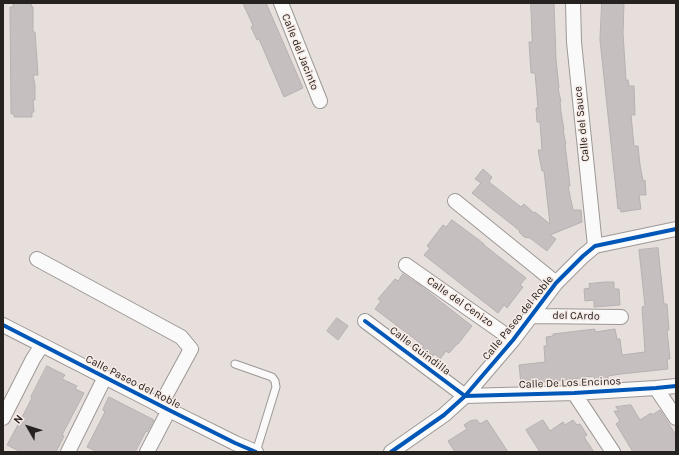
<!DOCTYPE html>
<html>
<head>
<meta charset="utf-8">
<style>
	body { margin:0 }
	#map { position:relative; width:679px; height:455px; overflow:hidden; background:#e6dfdc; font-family:Karla,sans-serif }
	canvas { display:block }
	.frame { position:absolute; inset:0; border:4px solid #262220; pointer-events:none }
	.north { position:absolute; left:8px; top:407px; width:40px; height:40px; -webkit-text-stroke:3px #f7ebe5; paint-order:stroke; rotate:309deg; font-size:11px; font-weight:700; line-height:16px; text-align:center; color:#262220 }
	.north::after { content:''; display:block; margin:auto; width:14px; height:18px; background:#262220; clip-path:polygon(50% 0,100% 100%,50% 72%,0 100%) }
</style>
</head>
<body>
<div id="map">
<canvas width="679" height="455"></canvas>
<div class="frame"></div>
<div class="north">N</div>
</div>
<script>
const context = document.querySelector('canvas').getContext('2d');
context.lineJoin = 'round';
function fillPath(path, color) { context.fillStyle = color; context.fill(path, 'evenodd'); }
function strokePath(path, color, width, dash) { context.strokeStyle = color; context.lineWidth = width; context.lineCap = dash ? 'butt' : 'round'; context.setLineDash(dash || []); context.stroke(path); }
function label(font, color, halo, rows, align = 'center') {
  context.font = font + ' Karla,sans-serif'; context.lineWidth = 3; context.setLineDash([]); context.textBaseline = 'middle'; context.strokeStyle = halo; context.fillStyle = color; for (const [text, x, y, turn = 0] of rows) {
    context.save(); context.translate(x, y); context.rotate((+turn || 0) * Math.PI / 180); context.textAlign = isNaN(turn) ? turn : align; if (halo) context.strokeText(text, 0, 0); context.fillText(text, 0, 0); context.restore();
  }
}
const building = new Path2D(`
	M13,3H31L32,7H33V32H35L38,75H33L35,85V100H33L34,112H32V117H14V114H11L10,7H13Z
	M243,3H266L303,88L284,97L259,39L257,40L251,27L253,26Z
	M531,3H553L554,4L556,59L559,88H558L561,102H560L561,112L564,130H563L566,144H565L570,186H568L573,210H581L582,222L550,235L556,239L547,251L530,238L524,237L519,232L520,231L472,193L481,183L475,179L483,169L492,177L489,182L521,207L524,204L534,213L535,212L550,224L544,171H542L538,150H542L540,122H537L536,108H538L535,73H531L529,42H532Z
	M602,3H624L623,33L626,80H628L629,86H634L635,115H631L634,146H638L640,165L643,181L645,180L646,195H639L641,209L621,212L620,208L618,209L600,40Z
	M452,220L479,240L484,244V245L526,278L520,285L523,287L507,308L504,305L498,313L424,255L430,248L427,246L443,225L446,227Z
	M658,248L664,304H667L669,330H667L670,359H667L668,369L621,374L608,376V379L595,381L594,376L574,379L521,384L519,365L545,362L544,346H547L546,337L553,336V334L595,329V332L615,329L617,339H620L622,355L645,352L642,307L645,306L639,250Z
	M403,274L416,283H417L472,326L458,344H457L449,353L446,351L440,359L435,354L433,356L422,348L424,346L375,309L381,301L378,299L395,279L398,281Z
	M605,282H614V289H619L620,305L594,307V300L585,301L584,289L590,288L589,284Z
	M337,318L348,326L338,340L327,331Z
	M47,366L65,375L62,379L77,386L75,389L84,393L62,435L64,436L56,452H21L7,445L20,421L32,398L31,397Z
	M109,397L154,420L147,432L146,431L135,452H98L87,447L105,412L103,410Z
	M631,405L640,420L651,413L652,415L660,410L676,435V452H633L616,424L620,421L614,411H619L616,407Z
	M477,420L480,424L487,420L508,452H455L448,441L467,429L464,425L470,421Z
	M543,420L550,431L563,422L565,425L573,420L577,425L580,424L587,435L584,437L594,452H540L526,430Z`);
const service = new Path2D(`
	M235,364L272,377L275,381L276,387L256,452`);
const minor = new Path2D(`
	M281,3L320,101
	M573,3L574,42L595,246
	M455,201L556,283
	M37,259L181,337L191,349L160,406
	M406,265L513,340
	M531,316L621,317
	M365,321L465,396L574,393L656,388L676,386
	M3,325L169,410L235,443L256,452
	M656,388L676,418
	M574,393L613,452
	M3,418L33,359L42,345
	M68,452L105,377
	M147,452L169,410
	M391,452L444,415L465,396L513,340L556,283L583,256L595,246L676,229`);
const cycleway = new Path2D(`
	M365,321L465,396L574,393L656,388L676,386
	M3,325L169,410L235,443L256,452
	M391,452L444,415L465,396L513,340L556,283L583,256L595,246L676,229`);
const streetNames = [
	["Calle del Jacinto",300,52,68],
	["Calle del Sauce",582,124,-96],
	["Calle del Cenizo",460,302,35],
	["del CArdo",576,316,1],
	["Calle Paseo del Roble",518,318,-51],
	["Calle Guindilla",420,351,37],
	["Calle Paseo del Roble",133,382,27],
	["Calle De Los Encinos",570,383,-2]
];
fillPath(building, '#c5c0bf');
strokePath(building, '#b6b1b1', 1);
strokePath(service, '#9d9895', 9);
strokePath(minor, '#9d9895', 16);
strokePath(service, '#fbfafa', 7);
strokePath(minor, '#fbfafa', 14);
strokePath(cycleway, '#0057b8', 4);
label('11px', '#262220', '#f7ebe5', streetNames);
</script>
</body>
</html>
